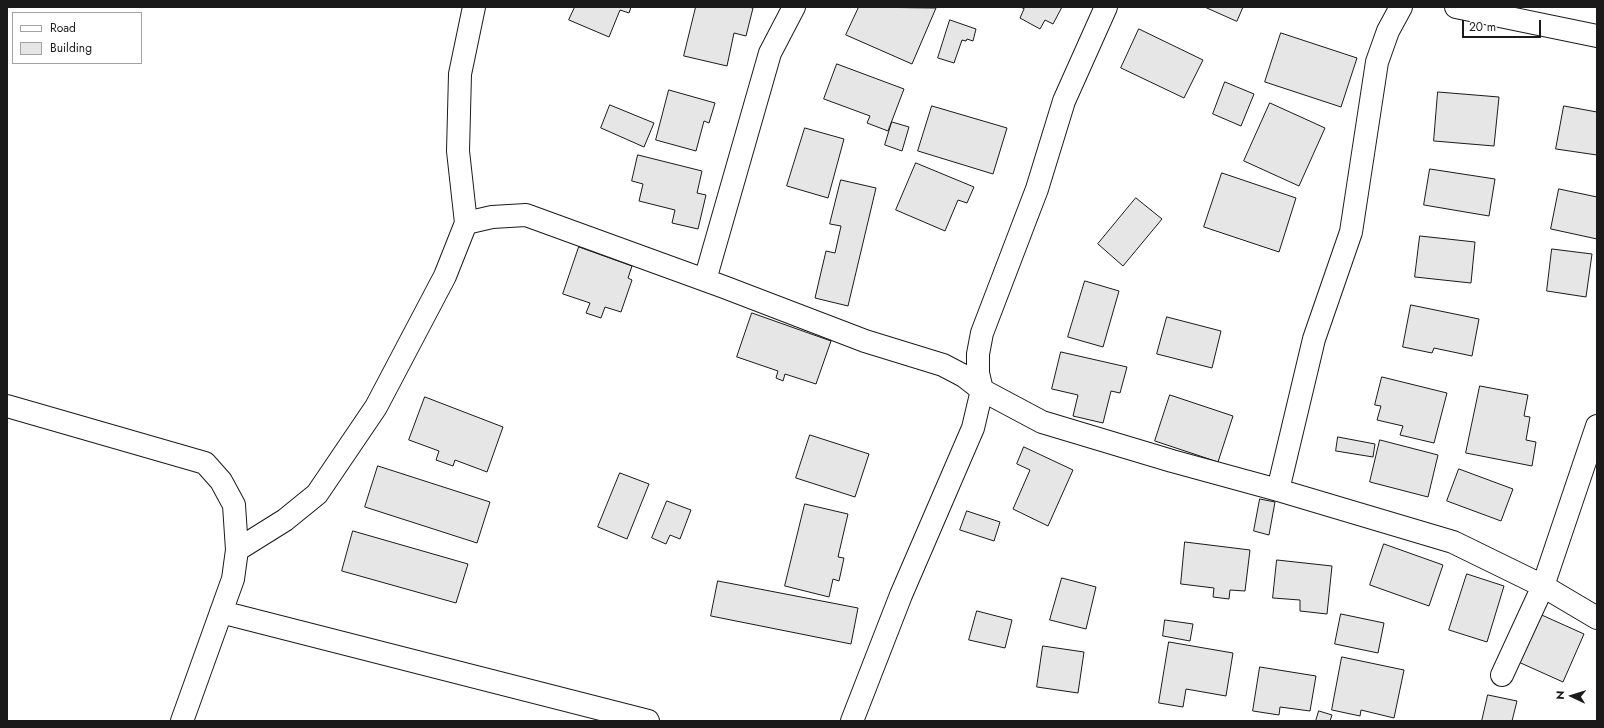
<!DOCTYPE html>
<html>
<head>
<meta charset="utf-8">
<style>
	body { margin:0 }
	#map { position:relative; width:1604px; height:728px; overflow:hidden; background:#fff; font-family:Jost,sans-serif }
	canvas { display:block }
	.frame { position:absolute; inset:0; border:8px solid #1a1a1a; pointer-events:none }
	.legend { position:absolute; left:12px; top:12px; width:130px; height:52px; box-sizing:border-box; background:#fff; border:1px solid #a3a3a3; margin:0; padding:5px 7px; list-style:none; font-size:12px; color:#1a1a1a }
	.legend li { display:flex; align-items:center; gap:8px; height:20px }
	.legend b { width:20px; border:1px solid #a3a3a3 }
	.north { position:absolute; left:1552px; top:676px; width:40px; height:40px; -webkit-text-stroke:3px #fff; paint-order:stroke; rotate:274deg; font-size:11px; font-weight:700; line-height:16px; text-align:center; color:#1a1a1a }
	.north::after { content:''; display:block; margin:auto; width:14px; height:18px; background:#1a1a1a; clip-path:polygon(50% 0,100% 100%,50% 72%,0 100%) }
	.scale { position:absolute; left:1462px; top:20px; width:79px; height:18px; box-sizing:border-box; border:2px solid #1a1a1a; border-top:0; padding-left:5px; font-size:12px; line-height:14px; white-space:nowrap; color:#1a1a1a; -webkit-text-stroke:3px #fff; paint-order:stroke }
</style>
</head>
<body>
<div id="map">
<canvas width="1604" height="728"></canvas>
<div class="frame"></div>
<ul class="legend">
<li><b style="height:5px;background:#fff"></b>Road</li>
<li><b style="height:11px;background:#e6e6e6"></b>Building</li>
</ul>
<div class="north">N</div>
<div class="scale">20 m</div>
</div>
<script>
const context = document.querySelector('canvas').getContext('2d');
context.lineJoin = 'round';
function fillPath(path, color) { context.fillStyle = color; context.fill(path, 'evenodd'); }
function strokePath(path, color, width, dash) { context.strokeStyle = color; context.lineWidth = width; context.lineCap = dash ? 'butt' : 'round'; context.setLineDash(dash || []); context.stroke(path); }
const building = new Path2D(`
	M575,7H631L629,13L620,10L609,37L569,20Z
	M696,7H748L753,8L746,36L734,33L727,66L684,56Z
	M859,7L936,8L912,64L846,35Z
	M1021,7H1062L1053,24L1045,20L1040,29L1020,18L1024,9Z
	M1205,7H1243L1237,21Z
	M950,20L976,29L973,41L967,39L966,41L962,40L954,63L938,58Z
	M1139,29L1203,60L1184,98L1121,68Z
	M1281,33L1357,58L1341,107L1265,82Z
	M837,64L904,89L888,131L867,123L870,116L824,99Z
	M1225,82L1254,94L1241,126L1213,114Z
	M669,90L715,103L709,123L704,121L696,151L656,140Z
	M1438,92L1499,97L1494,146L1434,141Z
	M1270,103L1325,128L1299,186L1244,161Z
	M610,105L654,123L644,147L601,128Z
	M932,106L1007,128L993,174L918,151Z
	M1564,106L1597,112V155L1556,149Z
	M892,122L909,127L902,151L885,145Z
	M805,128L844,139L828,198L787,186Z
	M638,155L702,171L697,193L706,195L698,229L672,223L675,210L639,201L643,184L632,181Z
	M916,163L974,187L967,203L958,200L945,231L896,210Z
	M1430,169L1495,179L1489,216L1424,205Z
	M1222,173L1296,198L1279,252L1204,227Z
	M841,180L876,188L848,306L815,298L826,251L835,253L841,226L830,224Z
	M1559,189L1597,197V239L1551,229Z
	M1136,198L1162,219L1123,266L1098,244Z
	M1420,236L1475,242L1471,283L1415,277Z
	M579,247L632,266L628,278L632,280L621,312L605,307L601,318L586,313L590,303L563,294Z
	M1552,249L1592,254L1586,297L1547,291Z
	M1085,281L1119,291L1103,347L1068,337Z
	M1411,305L1479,319L1472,356L1434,348L1432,353L1403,347Z
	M752,313L831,341L816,384L785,374L783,381L776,378L778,371L737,357Z
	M1167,317L1221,331L1212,368L1157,354Z
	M1061,352L1127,367L1120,393L1111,391L1103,423L1073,416L1078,395L1052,389Z
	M1382,377L1447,393L1434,443L1400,435L1403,426L1377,420L1381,406L1375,405Z
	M1480,386L1528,395L1524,416L1530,417L1526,440L1536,442L1532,466L1466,453Z
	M1170,395L1233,416L1218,462L1155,441Z
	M425,397L503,427L487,472L455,460L453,466L436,460L439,451L409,440Z
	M810,435L869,454L855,497L796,478Z
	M1338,437L1375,444L1373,457L1336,451Z
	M1380,440L1438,455L1428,497L1370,482Z
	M1024,447L1073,470L1048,526L1013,509L1030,470L1017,464Z
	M378,466L490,502L477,543L365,507Z
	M1459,469L1513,489L1501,521L1447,501Z
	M620,473L649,484L627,539L598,527Z
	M1260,499L1275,502L1269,535L1254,531Z
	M667,501L691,510L680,539L670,535L666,544L652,538Z
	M805,504L848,514L838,557L844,558L839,581L833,579L829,597L785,586Z
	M967,511L1000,522L994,541L960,530Z
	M353,531L468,564L456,603L342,571Z
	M1185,542L1250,550L1245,591L1230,590L1229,599L1213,597L1214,588L1181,584Z
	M1384,544L1443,565L1429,606L1370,585Z
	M1277,560L1332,566L1327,614L1300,611V600L1273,598Z
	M1467,574L1504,586L1487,642L1449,630Z
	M1062,578L1096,587L1086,629L1050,620Z
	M718,581L858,608L851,644L711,616Z
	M977,611L1012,620L1005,648L969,640Z
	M1535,612L1584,634L1563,682L1514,660Z
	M1341,614L1384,623L1378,653L1335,644Z
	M1165,620L1193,624L1190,641L1163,636Z
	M1169,642L1233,653L1226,696L1186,689L1183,707L1159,703Z
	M1043,646L1084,652L1078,693L1037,687Z
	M1342,657L1404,670L1394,718L1361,710L1360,716L1332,710Z
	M1260,667L1316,676L1310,711L1280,707L1279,715L1253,711Z
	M1488,695L1517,701L1512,721H1482Z
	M1319,711L1332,715L1330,721H1316Z`);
const minor = new Path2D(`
	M1456,7L1597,36
	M466,223L458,151L460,74L474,7
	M705,280L770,53L794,7
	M7,406L205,463L221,481L234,505L237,550L233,579L182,721
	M1278,490L1314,339L1351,232L1377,62L1388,31L1401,7
	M237,550L285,520L317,494L376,407L445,276L466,223L492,217L526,215L724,287L865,341L943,365L964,376L982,390L1042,422L1172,461L1278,490L1453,542L1543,586L1597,618
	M221,612L648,721
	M1502,675L1543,586L1597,426
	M852,721L901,595L973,428L982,390L978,373V354L982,333L1037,189L1064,101L1106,7`);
fillPath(building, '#e6e6e6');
strokePath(building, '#1a1a1a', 1);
strokePath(minor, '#1a1a1a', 24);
strokePath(minor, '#fff', 22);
</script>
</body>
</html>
